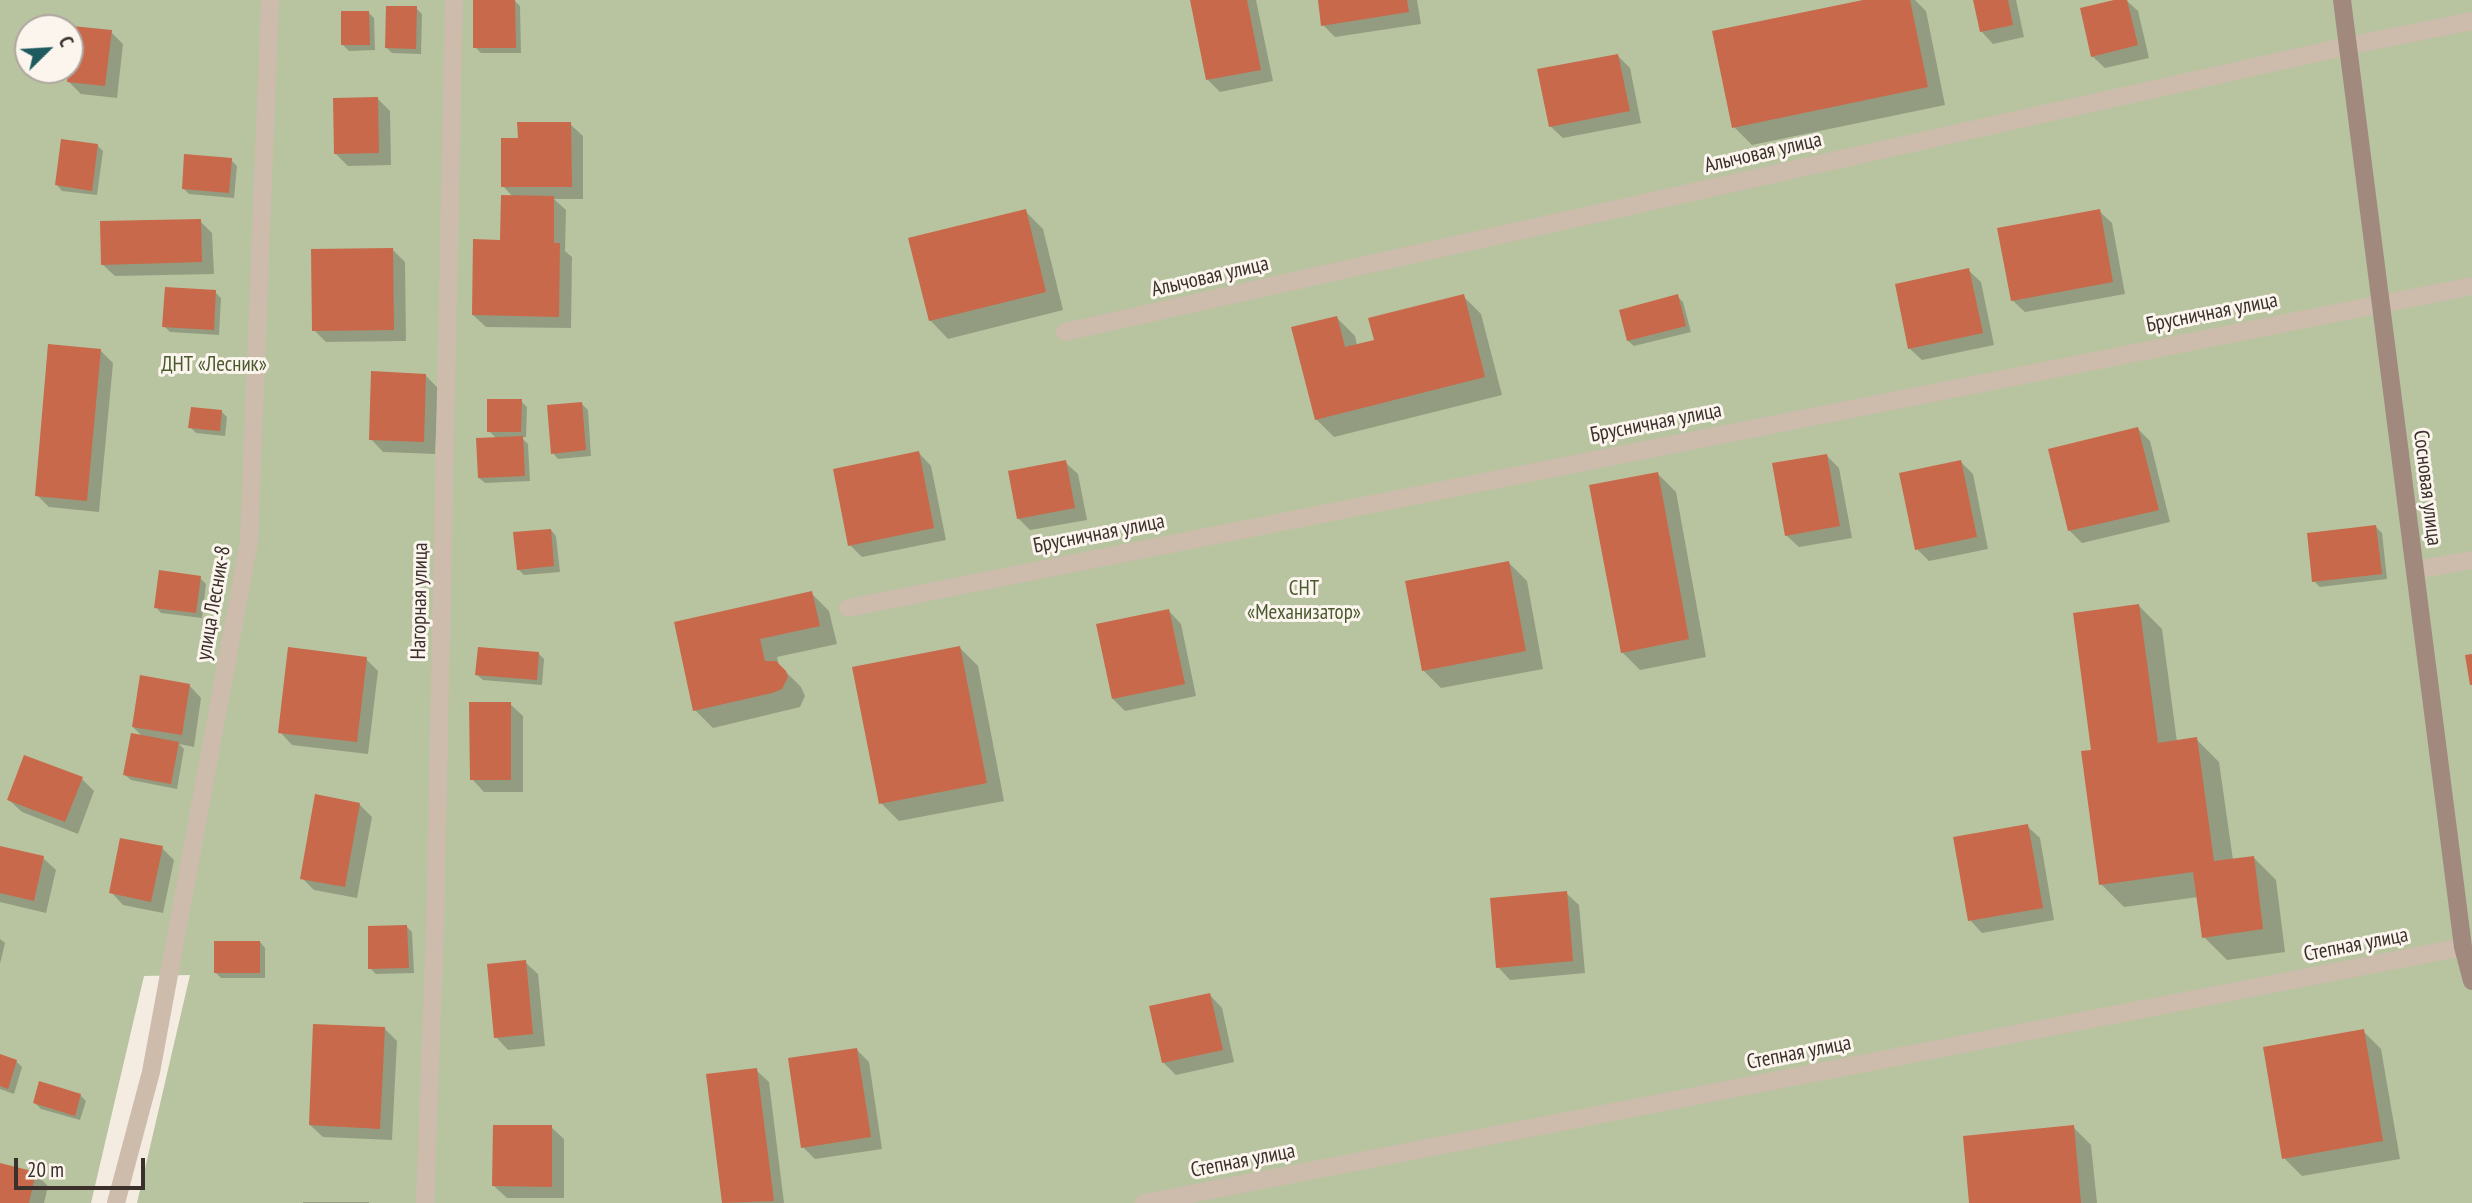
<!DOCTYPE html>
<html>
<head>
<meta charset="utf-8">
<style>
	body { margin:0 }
	#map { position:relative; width:2472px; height:1203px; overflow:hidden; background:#f4ebe1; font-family:"PT Sans Narrow",sans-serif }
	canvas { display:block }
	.north { position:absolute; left:14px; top:14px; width:70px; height:70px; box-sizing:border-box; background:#fbf5ee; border:2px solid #aea6a0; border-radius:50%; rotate:66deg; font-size:19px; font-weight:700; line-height:28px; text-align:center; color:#3b302b }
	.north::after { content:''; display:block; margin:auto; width:24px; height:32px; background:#1f5a5e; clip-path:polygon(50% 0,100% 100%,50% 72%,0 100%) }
	.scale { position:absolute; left:14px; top:1158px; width:131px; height:32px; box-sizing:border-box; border:4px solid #3b302b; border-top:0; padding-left:9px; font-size:21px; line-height:24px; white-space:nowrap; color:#3b302b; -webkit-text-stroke:5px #fbf5ee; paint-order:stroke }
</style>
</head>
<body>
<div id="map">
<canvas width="2472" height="1203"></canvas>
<div class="north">С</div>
<div class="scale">20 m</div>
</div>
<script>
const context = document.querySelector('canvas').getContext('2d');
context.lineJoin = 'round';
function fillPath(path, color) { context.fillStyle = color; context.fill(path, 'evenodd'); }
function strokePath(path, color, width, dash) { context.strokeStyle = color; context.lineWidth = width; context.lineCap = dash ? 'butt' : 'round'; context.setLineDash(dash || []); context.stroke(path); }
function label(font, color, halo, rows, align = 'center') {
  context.font = font + ' "PT Sans Narrow",sans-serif'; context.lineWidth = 6; context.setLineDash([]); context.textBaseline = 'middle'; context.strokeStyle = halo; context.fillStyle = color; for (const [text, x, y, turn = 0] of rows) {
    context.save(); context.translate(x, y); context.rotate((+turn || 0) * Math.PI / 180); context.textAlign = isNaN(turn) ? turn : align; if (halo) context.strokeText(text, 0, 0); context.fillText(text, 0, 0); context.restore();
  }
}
const green = new Path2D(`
	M0,0H2472V1203H137L190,975L144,976L91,1203H0ZM28,28H70V70H28Z`);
const shadow = new Path2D(`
	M475,0H514L520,6L521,53H481L475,47Z
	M1192,0H1256L1273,81L1220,92L1208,80Z
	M1320,0H1417L1421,24L1335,37L1323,25Z
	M1871,0H1915L1926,11L1945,105L1752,145L1734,127Z
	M1974,0H2016L2024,37L1993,44L1981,31Z
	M2122,0H2126L2138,11L2149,58L2105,68L2092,56Z
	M416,8L422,14L421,54L392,53L386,47Z
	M368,12L374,18L375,50L349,51L343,45Z
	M74,28L111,32L123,44L117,98L81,94L68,81Z
	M1618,56L1630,68L1641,123L1563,138L1550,126Z
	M378,99L390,111L391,165L348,166L336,154Z
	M570,124L583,136V199H554L566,210L565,251L572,257L571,328L486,327L473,315L502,242L513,197L503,186L519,139Z
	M97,145L103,151L97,195L62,191L57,185Z
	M231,160L237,166L234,198L189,194L183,188Z
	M1025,211L1043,229L1063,310L948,339L930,320Z
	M2099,211L2112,223L2125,294L2025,312L2012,300Z
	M200,221L212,233L214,274L115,276L102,264Z
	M393,250L405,262L406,341L326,342L314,330Z
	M1968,270L1981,282L1994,345L1922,360L1909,348Z
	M215,292L221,298L219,335L170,332L164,326Z
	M1463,296L1481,314L1502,395L1334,437L1316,419L1337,318L1355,336L1357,345L1376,341Z
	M1677,296L1683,302L1691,332L1634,346L1628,341Z
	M100,350L113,363L99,512L49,507L37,495Z
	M425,375L438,388L435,454L383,452L371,439Z
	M521,401L527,407L526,437H521L528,444L530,481L485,483L479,478L497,439L489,431Z
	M582,404L588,410L591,456L558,459L553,453Z
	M221,411L227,417L225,436L196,433L190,427Z
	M2138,429L2150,441L2170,522L2082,543L2070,531L2051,450Z
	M919,453L931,466L946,540L862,557L850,545Z
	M1827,456L1839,468L1852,538L1799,547L1786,535Z
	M1065,462L1078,474L1087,520L1030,530L1018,518Z
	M1961,462L1973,474L1988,549L1929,561L1917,549Z
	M1658,474L1676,492L1706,657L1640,670L1622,652Z
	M2376,527L2382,533L2387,579L2320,587L2314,581Z
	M551,530L556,536L560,572L524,575L518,569Z
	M1509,563L1527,581L1543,669L1441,688L1423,670Z
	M200,578L206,584L202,618L161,613L156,607Z
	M811,593L829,611L837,644L777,657L779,665L801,687L805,696L800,707L713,728L695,710L676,623Z
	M2139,606L2162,629L2177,742L2196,739L2219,762L2233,860L2253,857L2276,880L2285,952L2227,960L2204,937L2198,897L2124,907L2101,884L2093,751Z
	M1169,611L1181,624L1196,696L1125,711L1113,699Z
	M960,648L978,666L1004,801L899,821L881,803Z
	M538,653L544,659L542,685L483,680L477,675Z
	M366,659L378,671L368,754L292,745L280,732Z
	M189,685L201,698L194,747L179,744L184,749L177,789L131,780L125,775L143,737L133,727Z
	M510,704L523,716V792H484L472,779Z
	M82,779L94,791L78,834L22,812L9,800Z
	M359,804L372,817L357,898L314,890L302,878Z
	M2027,826L2040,838L2054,920L1982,933L1970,920Z
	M0,848L43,858L56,870L46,913L0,902Z
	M162,848L174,860L163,913L123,905L111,892Z
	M1566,893L1579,905L1585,973L1510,980L1498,967Z
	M407,927L412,932L414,973L376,974L370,968Z
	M0,939L5,943L0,964Z
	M260,942L265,948V978H221L215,972Z
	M525,962L538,974L545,1046L508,1050L496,1037Z
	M1210,995L1222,1008L1234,1062L1176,1075L1163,1062Z
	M385,1029L397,1041L392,1140L323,1137L310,1125Z
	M2363,1031L2381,1049L2400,1159L2302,1176L2284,1158Z
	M857,1050L869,1062L882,1149L815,1159L803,1147Z
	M0,1056L16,1061L22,1067L14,1094L0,1089Z
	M756,1070L769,1082L784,1203H724L708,1076Z
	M80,1095L86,1101L80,1120L41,1109L35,1103Z
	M551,1127L564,1139V1198H507L494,1186Z
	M2073,1127L2091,1145L2097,1203H1971Z
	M0,1165L35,1173L48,1186L44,1203H0Z
	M303,1202H369V1203H303Z`);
const building = new Path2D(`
	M473,0H515L516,48H473Z
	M1190,0H1247L1261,70L1206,80Z
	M1318,0H1407L1409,12L1321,26Z
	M1863,0H1910L1928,87L1732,128L1712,31Z
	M1973,0H2008L2013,25L1980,32Z
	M2114,0H2127L2138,45L2091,57L2080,8Z
	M386,6H417L416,49L385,48Z
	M341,11H369L370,45H341Z
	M72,26L112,30L105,86L67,82L68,70H70Z
	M1618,54L1630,111L1549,127L1537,69Z
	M378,97L379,153L334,154L333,98Z
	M517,122H571L572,187H501V138H518Z
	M61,139L98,144L92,191L55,185Z
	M184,154L232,158L229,193L182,189Z
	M501,195L554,196V243H560L559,317L472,315L473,239L500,240Z
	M1026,209L1046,292L929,321L908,238Z
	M2100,209L2113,282L2011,301L1997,228Z
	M201,219L202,262L101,265L100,221Z
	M393,248L394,330L312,331L311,249Z
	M1969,268L1983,333L1908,349L1895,284Z
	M165,287L216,290L214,330L162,327Z
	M1464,294L1485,377L1315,420L1291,327L1337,316L1345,347L1374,340L1368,318Z
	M1678,294L1686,326L1627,341L1619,310Z
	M48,344L101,349L87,501L35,496Z
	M371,371L426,374L424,442L369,440Z
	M487,399H522L521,432H487Z
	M582,402L586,450L551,454L547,405Z
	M191,407L222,410L220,431L188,428Z
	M2138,427L2159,510L2068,531L2048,449Z
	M523,436L525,476L478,478L476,438Z
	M919,451L934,528L848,546L833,469Z
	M1827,454L1840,526L1785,536L1772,463Z
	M1066,460L1075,508L1017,519L1008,471Z
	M1961,460L1977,537L1915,550L1899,473Z
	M1658,472L1689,639L1621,653L1589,485Z
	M2376,525L2382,574L2312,582L2307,533Z
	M551,529L554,566L517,570L513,532Z
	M1509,561L1526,651L1422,671L1405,581Z
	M159,570L201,576L196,613L154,608Z
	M812,591L820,626L760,639L765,661H776L786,671L788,677L782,689L772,693L693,711L674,622Z
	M2139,604L2158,743L2197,737L2214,861L2254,856L2263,929L2202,938L2193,872L2099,885L2081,751L2091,750L2073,613Z
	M1169,609L1185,684L1112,699L1096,624Z
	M960,646L987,783L879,804L852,667Z
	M288,647L367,657L357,742L278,733Z
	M478,647L539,652L537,680L475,675Z
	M2472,654V685H2470L2465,655Z
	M140,675L190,684L182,735L132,727Z
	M469,702H511V780H470Z
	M131,733L179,742L171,784L123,775Z
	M24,755L83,777L65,822L7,800Z
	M315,794L360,803L345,887L300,879Z
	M2028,824L2043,908L1968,921L1953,837Z
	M120,838L163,846L151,902L109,893Z
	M0,846L44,856L34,901L0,893Z
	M1567,891L1573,961L1496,968L1490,898Z
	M407,925L409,968L368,969V926Z
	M214,941H260V973H214Z
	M526,960L533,1034L494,1038L487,964Z
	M1210,993L1223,1050L1162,1063L1149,1006Z
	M313,1024L385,1027L380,1129L309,1125Z
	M2364,1029L2383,1141L2282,1159L2263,1047Z
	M857,1048L871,1137L801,1148L788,1058Z
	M0,1054L17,1060L8,1089L0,1086Z
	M757,1068L774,1201L722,1203L706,1074Z
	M39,1081L81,1094L75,1116L33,1103Z
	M493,1125H552V1187L492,1186Z
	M2074,1125L2081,1203H1969L1963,1136Z
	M0,1163L36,1172L29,1203H0Z`);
const street = new Path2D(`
	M1065,332L2348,46L2472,21
	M2415,570L2472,560
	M848,608L2472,286
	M116,1203L151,1072L249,541L270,0
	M425,1203L435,929L454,0
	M1144,1203L2463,947`);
const secondary = new Path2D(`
	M2342,0L2463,947L2472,981`);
const streetNames = [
	["Алычовая улица",1763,153,-13],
	["Алычовая улица",1210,277,-13],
	["Брусничная улица",2212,313,-11],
	["Брусничная улица",1656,423,-11],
	["Сосновая улица",2427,488,83],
	["Брусничная улица",1099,534,-11],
	["Нагорная улица",420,601,-89],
	["улица Лесник-8",214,603,-80],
	["Степная улица",2356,945,-11],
	["Степная улица",1799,1053,-11],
	["Степная улица",1243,1161,-11]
];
const parkNames = [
	["ДНТ «Лесник»",214,365],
	["СНТ",1304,589],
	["«Механизатор»",1304,613]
];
fillPath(green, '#b8c4a0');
fillPath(shadow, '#0003');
fillPath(building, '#c8694b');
strokePath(street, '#cdbbac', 18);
strokePath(secondary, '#a18a7d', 18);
label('21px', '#3b302b', '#fbf5ee', streetNames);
label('21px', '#4a5a2e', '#fbf5ee', parkNames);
</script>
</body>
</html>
